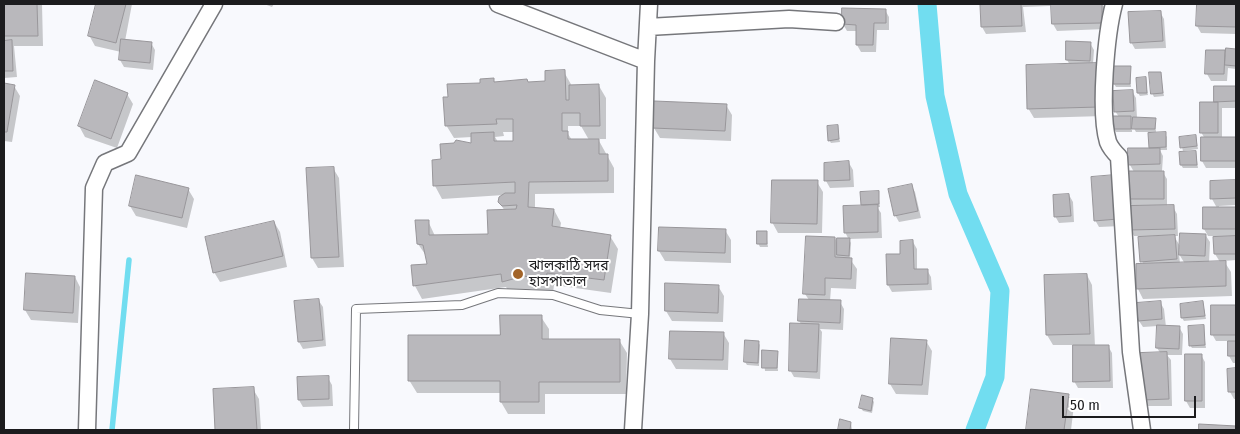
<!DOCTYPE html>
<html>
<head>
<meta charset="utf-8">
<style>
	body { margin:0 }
	#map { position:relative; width:1240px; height:434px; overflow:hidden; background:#f8f9fd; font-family:"Fira Sans Condensed",sans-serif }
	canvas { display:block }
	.frame { position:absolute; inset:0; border:5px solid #1c1c1e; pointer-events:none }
	.scale { position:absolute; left:1062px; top:396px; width:134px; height:22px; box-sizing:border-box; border:2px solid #1c1c1e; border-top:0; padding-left:6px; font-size:15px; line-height:18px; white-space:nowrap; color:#1c1c1e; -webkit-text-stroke:4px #fff; paint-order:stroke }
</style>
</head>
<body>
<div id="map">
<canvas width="1240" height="434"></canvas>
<div class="frame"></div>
<div class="scale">50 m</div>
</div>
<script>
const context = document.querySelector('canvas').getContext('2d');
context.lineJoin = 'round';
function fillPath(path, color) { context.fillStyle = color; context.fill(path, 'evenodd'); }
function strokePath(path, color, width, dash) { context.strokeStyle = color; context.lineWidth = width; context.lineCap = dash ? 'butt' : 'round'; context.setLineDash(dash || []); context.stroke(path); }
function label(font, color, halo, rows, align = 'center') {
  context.font = font + ' "Fira Sans Condensed","Noto Sans Bengali",sans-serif'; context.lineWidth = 4; context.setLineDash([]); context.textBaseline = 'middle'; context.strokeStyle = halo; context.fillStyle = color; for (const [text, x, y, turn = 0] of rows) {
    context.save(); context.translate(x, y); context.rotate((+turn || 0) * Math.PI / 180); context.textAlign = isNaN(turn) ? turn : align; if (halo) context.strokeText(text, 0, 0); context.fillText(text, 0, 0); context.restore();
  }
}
const shadow = new Path2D(`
	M4,4H42L43,46H14L17,77L4,78Z
	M97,4H132L125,41L151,43L155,50L153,70L124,67L120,60L121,52L95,46L89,35Z
	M264,4H274L272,7Z
	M1013,4H1050V6L1023,7L1026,32L986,34L982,27Z
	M1052,4H1102L1105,8V29L1057,31L1053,24Z
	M1213,4H1236V34L1201,33L1197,26Z
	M885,10L889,17V30H877L876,52H861L857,45V31H847L843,24Z
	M1160,12L1164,19L1166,48L1135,49L1131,42Z
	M1090,43L1094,50L1093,64L1104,116L1034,118L1028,108L1070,65L1067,60Z
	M1228,50H1236V69L1228,68L1227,81H1211L1207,74L1224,52L1227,57Z
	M1130,67L1131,87H1116L1114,84Z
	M564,72L572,86H599L606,98V139H598L614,168V193L535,194V209L554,210L561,223L560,229L610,236L618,249L611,293L554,285L553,293L532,289L511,295L506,287L422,299L415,286L428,265L427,257L418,244L428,221L435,236L489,235L505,211L499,202L504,195L442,199L435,186L442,160L472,145V137L454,138L446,125L449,98L493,79L496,84L546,82ZM568,126H581L589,140H572L568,134ZM503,132H514V142H498L495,137L504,136Z
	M1160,73L1164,96L1154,97L1152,93Z
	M1145,78L1148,95L1140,96L1138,93Z
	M4,84L14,86L20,96L12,142L4,141Z
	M1236,87V108H1222V139H1236V168H1206L1202,161L1205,139L1201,132L1216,103L1215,88Z
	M1132,91L1136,98L1137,118L1155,119L1156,132H1136L1132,125V132H1116L1114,129L1119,117L1115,111Z
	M127,94L133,104L117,148L85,137L79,126Z
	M726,105L732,115L731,141L660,138L654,128Z
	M837,127L840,142L831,143L829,140Z
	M1150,134H1165L1167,137V150H1160L1163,156L1162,171L1167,179V207H1173L1177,214L1178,236H1174L1180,246L1181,234L1208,236L1204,229L1217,208L1212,199L1211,183L1236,182V205L1219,206V208H1236V260L1224,261L1231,272L1232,296L1143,299L1138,289L1143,265L1139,236H1134L1130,229L1133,207L1128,199L1134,172L1130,165L1129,150L1150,149ZM1206,236H1214L1215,254L1220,262L1209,263L1210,242ZM1179,254L1185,264H1180Z
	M1196,136L1198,149L1183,151L1182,147Z
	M1196,153L1198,168H1183L1181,165Z
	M849,163L853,170L854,187L830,188L826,181Z
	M333,168L339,178L344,267L318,268L312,258Z
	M1092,178L1121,226L1099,227L1095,220Z
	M817,182L823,192L822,233H778L772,222Z
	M911,185L915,192L921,218L899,222L895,215Z
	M188,189L194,199L187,228L136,216L130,206Z
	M878,193L880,207H877L881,213L882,238L849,239L851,243L850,259L857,269L856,289L831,288L830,301L840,302L844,309L843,330L820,329L822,332L820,379L794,377L790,370L802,325L799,321L809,300L805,294L835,238L838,245L849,240L845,232L863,207L862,204Z
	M1069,195L1073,202L1074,222L1059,223L1055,216Z
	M274,222L280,232L287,267L220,282L214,272Z
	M660,229L725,230L731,240V263L665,261L659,251Z
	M766,232L768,247H760L758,243Z
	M913,242L917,249V270H927L931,277L932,290L892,292L888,285L901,255Z
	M1087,275L1092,285L1095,346H1108L1112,353L1113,388H1078L1074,381V345H1053L1047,335L1045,276Z
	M75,277L80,287L78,323L31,320L25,310Z
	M718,286L724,296L723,322L672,321L666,311Z
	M319,301L323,307L326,346L303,349L299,342Z
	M1160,302L1164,309L1166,327H1179L1183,334L1182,355H1167L1171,360L1172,406H1147L1143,400L1161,354L1157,348L1158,326L1143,327L1139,321Z
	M1203,303L1206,319L1184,321L1182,318Z
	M1212,306H1236V363H1233L1229,356V341H1216L1212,334Z
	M541,317L549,329V340H619L627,353L626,394H545V414H508L501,402V393H417L409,380Z
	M1203,326L1206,348H1192L1190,345Z
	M671,332L723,333L729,343L728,370L676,369L670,359Z
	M926,341L932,351L928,395L896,394L890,384Z
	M746,342H758L760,345L759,366L747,365L745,362Z
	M763,352H777L778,371H765Z
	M1186,355H1201L1205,362V408H1190L1186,401Z
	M1228,370H1236V399H1234L1230,392Z
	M328,378L332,385L333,406L303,407L299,400Z
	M253,389L259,399L261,430H216L214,391Z
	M1032,391L1068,395L1074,405L1071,430H1028Z
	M872,399L874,402L872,413L863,411L861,408Z
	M841,421L851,423L852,430H839Z`);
const stream = new Path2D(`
	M112,430L129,260`);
const canal = new Path2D(`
	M927,4L935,96L958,194L1000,291L995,377L975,430`);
const building = new Path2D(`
	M4,4H37L38,36H4Z
	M96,4H126L116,43L88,36Z
	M1021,4L1022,26L981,27L980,5Z
	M1051,4H1102V23L1052,24Z
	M1197,4H1236V27L1196,26Z
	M842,8L886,9V23H874L873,45H856V25L842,24Z
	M1161,11L1163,41L1130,43L1128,12Z
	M121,39L152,42L150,63L119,60Z
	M12,40L13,71H4V41Z
	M1066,41L1091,42L1090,61L1066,60Z
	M1226,48L1236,49V66L1225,65Z
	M1206,50H1225L1224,74H1205Z
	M1098,63L1099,107L1027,109L1026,65Z
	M1113,66H1131L1130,84H1113Z
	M565,70L566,100H569V85L599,84L600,126H580V113H562V131H568V139H599V154H608V181L529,182L528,207L554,209L552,226L611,235L604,280L547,273L546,281L524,276L502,282L501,274L413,286L411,265L427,264L423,245L417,244L415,220H429V235L488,234L487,210L516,209L517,205L502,206L498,202L499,197L505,193H515V182L433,186L432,160L441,159L440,144L454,143L456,140L471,143V133L494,132V141H513V119H496L497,124L445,126L443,97H448L447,84L480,83V79L494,78V82L527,79L528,82L545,81V71Z
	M1149,72H1161L1163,93L1151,94Z
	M1146,77L1147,93H1137L1136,78Z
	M95,80L128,93L111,139L78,126Z
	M4,83L15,85L7,132H4Z
	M1214,86H1236V101L1214,102Z
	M1133,90L1134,111L1114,112L1113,91Z
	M654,101L727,104L725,131L652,128Z
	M1200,102H1218V133H1200Z
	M1112,116H1131V129H1113Z
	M1133,117L1156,118L1155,129H1132Z
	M838,125L839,139L828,141L827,126Z
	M1166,132V147L1149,148L1148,133Z
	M1196,135L1197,146L1180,148L1179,137Z
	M1201,137H1236V161H1201Z
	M1128,148H1160V164L1128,165Z
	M1196,151L1197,165H1180L1179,152Z
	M849,161L850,180L824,181V163Z
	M334,167L339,257L311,258L306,168Z
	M1126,171H1164V199H1127Z
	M136,175L189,188L182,218L129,206Z
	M1115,175L1118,219L1094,221L1091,177Z
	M772,180H818L817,224L771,223Z
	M1236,180V198L1210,199V181Z
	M912,184L918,211L894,216L888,189Z
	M879,191V204L861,205L860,192Z
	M1069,194L1071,216L1054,217L1053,195Z
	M878,205V232L844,233L843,206Z
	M1174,205L1175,229L1129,230V206Z
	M1203,207H1236V229H1203Z
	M274,221L283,256L213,273L205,237Z
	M659,227L726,229L725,253L658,251Z
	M757,231H767V244H757Z
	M1180,233L1206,234L1205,256L1179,255Z
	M1175,235L1177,259L1140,262L1138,237Z
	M806,236L835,237V257L852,258L851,279L825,278V295L803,294Z
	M1236,236V254H1214L1213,237Z
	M837,238H850L849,256L837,255Z
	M913,240L914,269H928V284L887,285L886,254H900V241Z
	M1226,261V286L1136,289V264Z
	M26,273L75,276L73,313L24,310Z
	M1087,274L1090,334L1046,335L1044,275Z
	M665,283L719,285L718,313L665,311Z
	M319,299L323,340L298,342L294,301Z
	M799,299L841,300L840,323L798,321Z
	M1161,301L1162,319L1138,321L1136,303Z
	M1203,301L1205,316L1181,318L1180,304Z
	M1211,305H1236V335H1211Z
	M500,315H542V339H620V382H539V402H500V381H408V335H500Z
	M790,323L819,324L817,372L789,371Z
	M1157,325L1180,326L1179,349L1156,348Z
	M1204,325L1205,345L1189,346L1188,326Z
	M670,331L724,332L723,360L669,359Z
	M891,338L927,340L922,385L889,384Z
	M745,340L759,341L758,363L744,362Z
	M1228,341H1236V356H1228Z
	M1073,345H1109L1110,381L1073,382Z
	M762,350L778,351L777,368H762Z
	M1167,352L1169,399L1142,400L1140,353Z
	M1185,354H1202V401H1185Z
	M1236,368V392H1228L1227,369Z
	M329,376V399L298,400L297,377Z
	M254,387L257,430H215L213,389Z
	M1031,389L1069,394L1064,430H1026Z
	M862,395L873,398L871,411L859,408Z
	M840,419L851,422L850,430H838Z
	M1199,424L1236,426V430H1199Z`);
const service = new Path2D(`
	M354,430L356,309L462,305L498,293L553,295L600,310L640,314`);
const minor = new Path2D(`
	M498,4L646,61L640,314L633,430
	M1114,4C1106,34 1099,112 1108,142C1110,147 1115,153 1119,157L1131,352L1142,430
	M648,27L789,19L836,22
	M646,61L649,4
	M87,430L94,188L105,163L128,153L214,4`);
const markers = [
	[518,274,6,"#a26429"]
];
const poiNames = [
	["ঝালকাঠি সদর",529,266],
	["হাসপাতাল",529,282]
];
fillPath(shadow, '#0003');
strokePath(stream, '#71ddf0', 5.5);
strokePath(canal, '#71ddf0', 19);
fillPath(building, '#b9b8bc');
strokePath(building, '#98969a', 1);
strokePath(service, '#76777b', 10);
strokePath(minor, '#76777b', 19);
strokePath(service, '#fff', 8);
strokePath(minor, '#fff', 16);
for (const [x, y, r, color] of markers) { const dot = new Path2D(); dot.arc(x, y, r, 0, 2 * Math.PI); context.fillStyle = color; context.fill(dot); strokePath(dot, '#fff', 2); }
label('14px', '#1c1c1e', '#fff', poiNames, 'left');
</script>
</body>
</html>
